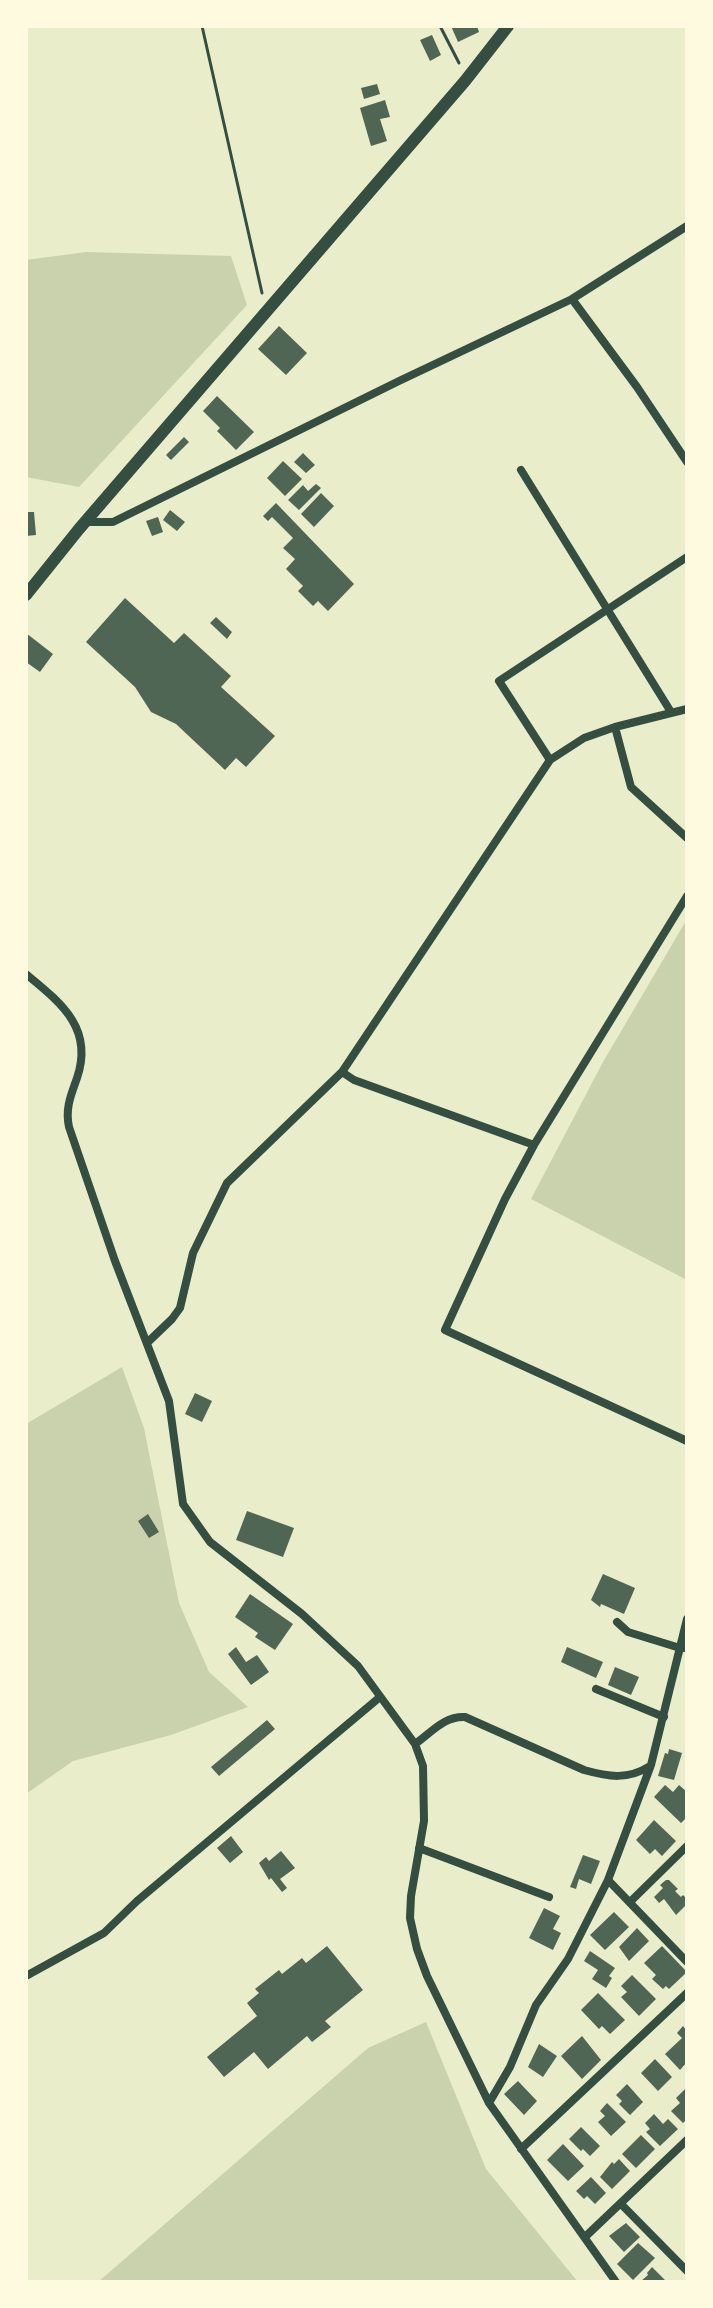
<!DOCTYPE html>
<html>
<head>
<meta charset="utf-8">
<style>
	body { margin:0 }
	#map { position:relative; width:713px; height:2308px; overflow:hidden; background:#e9edc9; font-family:"DM Sans",sans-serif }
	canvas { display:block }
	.frame { position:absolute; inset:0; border:28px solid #fefae0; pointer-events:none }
</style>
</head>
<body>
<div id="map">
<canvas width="713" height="2308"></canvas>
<div class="frame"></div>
</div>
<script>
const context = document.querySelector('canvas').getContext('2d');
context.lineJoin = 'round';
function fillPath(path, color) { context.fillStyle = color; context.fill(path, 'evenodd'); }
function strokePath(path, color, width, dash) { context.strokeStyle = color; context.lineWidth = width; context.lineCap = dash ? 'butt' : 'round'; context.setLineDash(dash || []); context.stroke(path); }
const green = new Path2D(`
	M86,252L231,256L247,305L79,487L26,477V260Z
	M687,919V1280L531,1199L603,1062Z
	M122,1367L144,1428L179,1603L209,1672L248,1707L171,1735L73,1761L26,1794V1424Z
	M426,2022L486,2169L578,2282H98L368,2048Z`);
const building = new Path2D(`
	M451,26H477L479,32L458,42Z
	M432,35L441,55L430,61L420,40Z
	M377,84L380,94L364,99L361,88Z
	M385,100L390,117L380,119L387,141L371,146L360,108Z
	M279,326L307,353L286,375L258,349Z
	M217,396L254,432L236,450L217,431L220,428L203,411Z
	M184,437L189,442L171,460L166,455Z
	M303,453L315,465L306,473L294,462Z
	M283,461L302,479L285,496L267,478Z
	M316,484L321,488L299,510L288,500L303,485L308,491Z
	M321,493L334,506L314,527L301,514Z
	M276,503L354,584L328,611L318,601L313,606L298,591L303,586L286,569L295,559L283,548L293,538L272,517L268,521L263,516Z
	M170,510L185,522L177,531L163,520Z
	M26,512H34L36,535L26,536Z
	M158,517L163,532L152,536L146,521Z
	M125,598L174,643L184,633L231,676L221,687L275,736L246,767L236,758L225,770L176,724L151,712L135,687L86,642Z
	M216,617L232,632L227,639L210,623Z
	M26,633L53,654L40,672L26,662Z
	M195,1393L212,1401L202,1422L185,1414Z
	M247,1511L294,1528L283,1557L236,1540Z
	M148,1514L159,1532L149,1538L138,1521Z
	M603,1574L635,1588L624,1614L601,1604L600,1607L591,1600Z
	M250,1594L293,1624L275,1650L255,1637L258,1633L235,1617Z
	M236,1647L246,1662L257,1655L269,1672L251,1685L228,1654Z
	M567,1647L603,1662L596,1678L561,1662Z
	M615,1667L639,1677L631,1695L608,1685Z
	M267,1720L275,1729L219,1776L211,1767Z
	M669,1749L682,1753L674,1780L658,1776L665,1753L668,1754Z
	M665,1785L673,1792L679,1785L687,1792V1817L681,1823L654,1797Z
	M654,1820L676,1841L662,1856L655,1849L650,1854L636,1840Z
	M231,1836L243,1852L230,1863L217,1848Z
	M281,1851L295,1868L280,1879L287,1888L282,1892L271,1878L269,1880L259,1863L266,1857L269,1861Z
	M583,1855L600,1861L591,1884L579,1879L576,1889L570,1887Z
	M666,1880H669L678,1889L675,1891L681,1897L683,1895L687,1899V1904L676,1915L664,1899L659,1903L654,1897L663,1888L660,1885Z
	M544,1908L560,1916L553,1929L561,1933L553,1950L529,1938Z
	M614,1912L629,1927L605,1950L590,1935Z
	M637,1928L649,1941L629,1961L619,1947Z
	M327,1946L363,1990L325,2021L331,2027L312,2042L307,2036L268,2069L254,2052L224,2077L207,2057L257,2016L247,2003L259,1993L255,1989L279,1970L282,1974L302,1958L306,1963Z
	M662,1946L687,1972L669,1989L666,1986L663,1989L652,1979L656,1975L644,1963Z
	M590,1951L615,1968L609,1976L612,1978L606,1988L592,1979L598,1970L584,1961Z
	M632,1975L656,1999L639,2016L621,1997L627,1992L621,1986Z
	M598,1993L625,2020L610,2034L602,2026L599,2029L581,2010Z
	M683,2026L687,2031V2062L680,2070L665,2054L682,2038L677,2033Z
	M582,2036L601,2060L582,2079L561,2056Z
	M539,2044L557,2056L543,2077L528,2067Z
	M655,2059L672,2077L658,2091L641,2073Z
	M518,2081L537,2101L524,2115L504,2094Z
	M627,2084L643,2102L630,2115L619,2104L622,2101L616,2095Z
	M687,2087V2119L683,2123L671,2111L680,2103L676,2098Z
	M607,2103L626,2122L611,2136L598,2122L605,2116L600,2111Z
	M654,2114L663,2124L668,2119L678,2129L660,2146L646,2132L650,2129L645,2123Z
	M581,2127L600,2146L590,2156L583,2149L581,2151L569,2139Z
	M641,2135L655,2149L636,2168L622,2154Z
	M563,2144L584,2166L568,2181L547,2160Z
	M619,2159L630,2171L612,2189L600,2177L612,2162L614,2164Z
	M591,2177L606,2193L595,2204L587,2196L584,2199L576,2191Z
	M626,2223L640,2237L624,2252L609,2236Z
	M638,2243L655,2258L633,2280L617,2264Z
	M652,2267L665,2280L640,2282L648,2275L647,2273Z`);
const path = new Path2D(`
	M202,26L262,293
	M440,26L459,63`);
const minor = new Path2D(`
	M687,226L572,299L637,387L687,462
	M521,470L671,712
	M86,522H113L399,381L572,299
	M615,727L687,709
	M550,760L499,681L687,557
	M687,896L534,1145L505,1199L445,1330L687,1441
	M26,974C61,1003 94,1028 77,1078C71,1095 65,1108 69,1127L115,1261L169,1401L183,1504L210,1542L302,1614L358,1666L415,1744L423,1766L424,1821L411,1896L410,1918L417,1949L427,1976L489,2103L616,2282
	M342,1072L354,1080L534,1145
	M148,1342L172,1319L180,1308L193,1253L227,1183L342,1072L550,760L584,738L615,727L631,787L687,838
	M687,1619L651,1765L608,1880L687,1962
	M617,1622L628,1632L680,1648H687
	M596,1689L664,1717
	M415,1744C432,1732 444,1716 465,1717L584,1770C609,1777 628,1780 650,1766
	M419,1848L549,1897
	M630,1902L687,1846
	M26,1976L104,1933L137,1901L380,1697
	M489,2103L510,2067L536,2005L568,1959L608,1880
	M521,2149L687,1993
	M621,2204L687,2271
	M585,2237L687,2140`);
const tertiary = new Path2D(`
	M26,595L79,529L465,81L508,26`);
fillPath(green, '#cad2ad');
fillPath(building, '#4f6655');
strokePath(path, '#344e41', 3);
strokePath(minor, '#344e41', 8);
strokePath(tertiary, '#344e41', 12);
</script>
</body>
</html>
